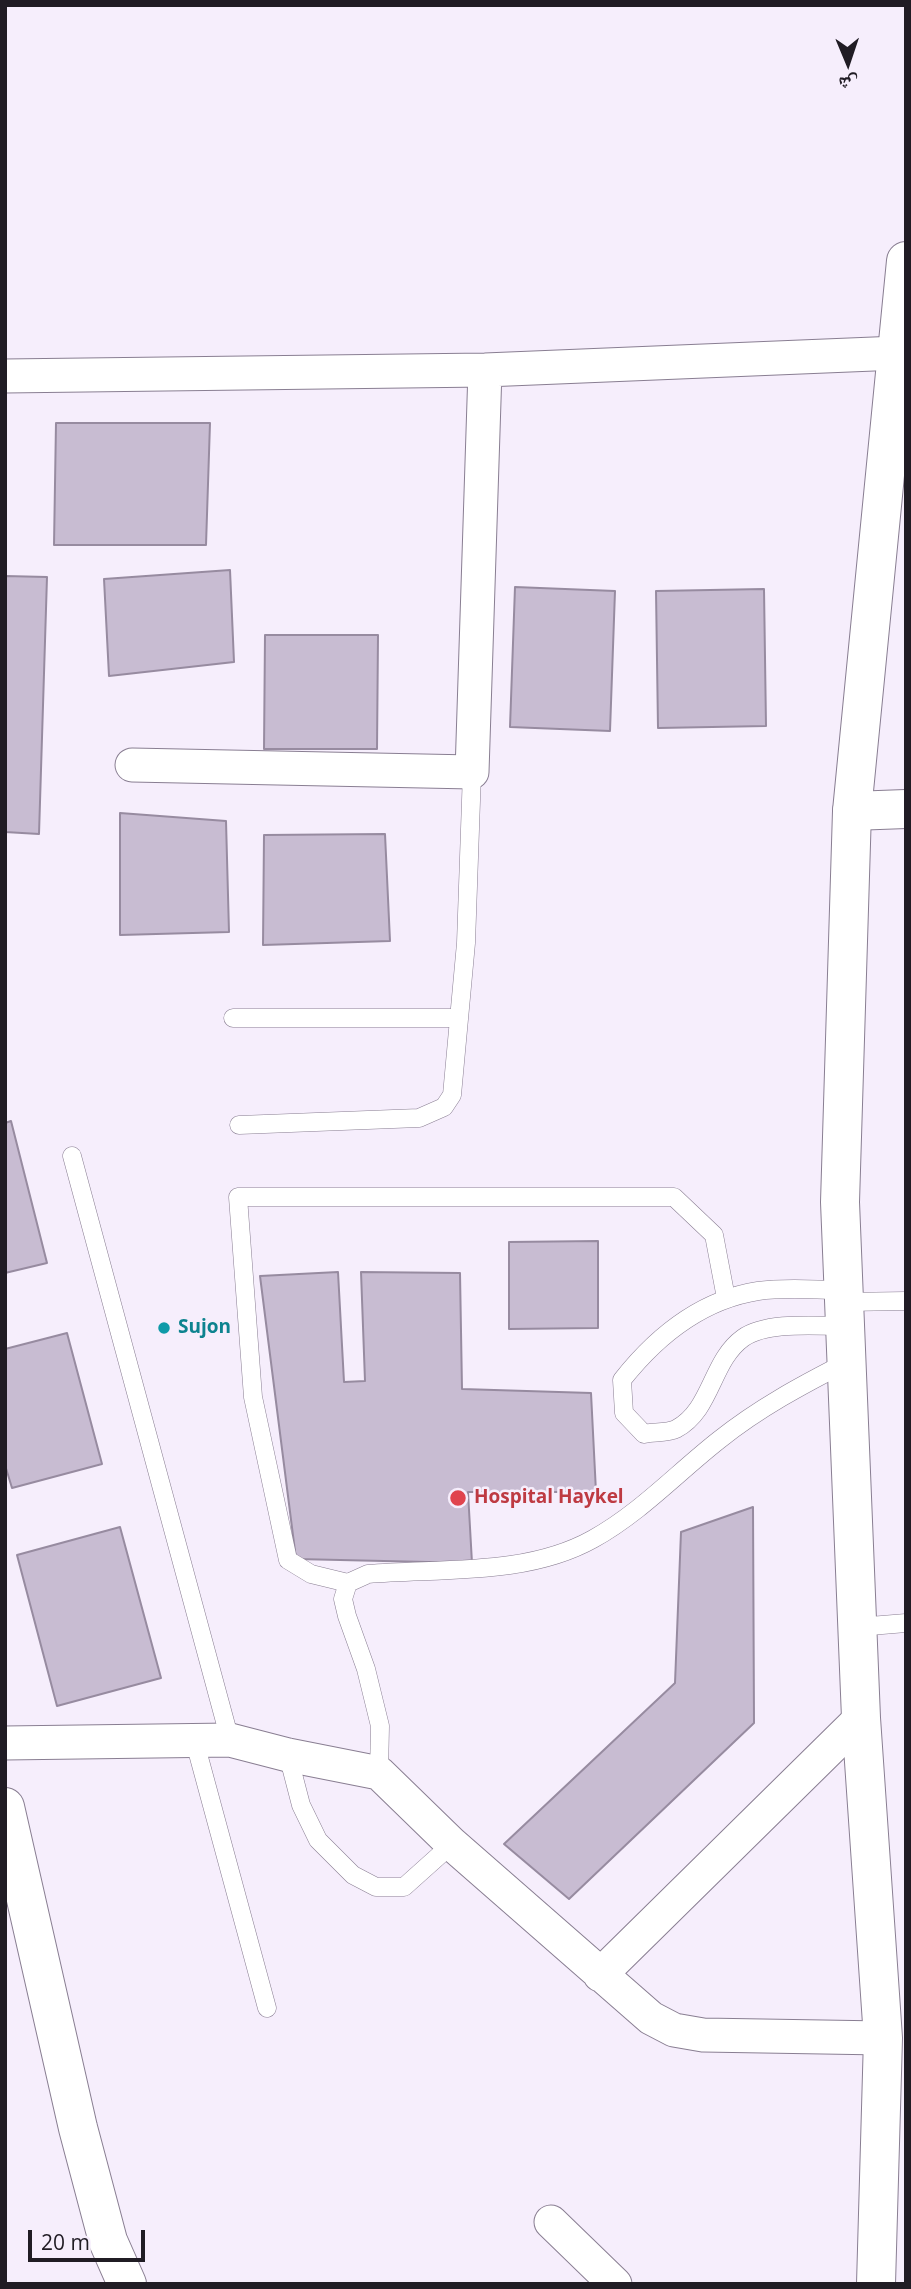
<!DOCTYPE html>
<html>
<head>
<meta charset="utf-8">
<style>
	body { margin:0 }
	#map { position:relative; width:911px; height:2289px; overflow:hidden; background:#f6eefc; font-family:"Open Sans","Noto Naskh Arabic",sans-serif }
	canvas { display:block }
	.frame { position:absolute; inset:0; border:7px solid #201c24; pointer-events:none }
	.north { position:absolute; left:813px; top:28px; width:70px; height:70px; -webkit-text-stroke:5px #f6eefc; paint-order:stroke; rotate:178deg; font-size:19px; font-weight:700; line-height:28px; text-align:center; color:#201c24 }
	.north::after { content:''; display:block; margin:auto; width:24px; height:32px; background:#201c24; clip-path:polygon(50% 0,100% 100%,50% 72%,0 100%) }
	.scale { position:absolute; left:28px; top:2230px; width:117px; height:32px; box-sizing:border-box; border:4px solid #201c24; border-top:0; padding-left:9px; font-size:21px; line-height:24px; white-space:nowrap; color:#201c24; -webkit-text-stroke:5px #f6eefc; paint-order:stroke }
</style>
</head>
<body>
<div id="map">
<canvas width="911" height="2289"></canvas>
<div class="frame"></div>
<div class="north">ش</div>
<div class="scale">20 m</div>
</div>
<script>
const context = document.querySelector('canvas').getContext('2d');
context.lineJoin = 'round';
function fillPath(path, color) { context.fillStyle = color; context.fill(path, 'evenodd'); }
function strokePath(path, color, width, dash) { context.strokeStyle = color; context.lineWidth = width; context.lineCap = dash ? 'butt' : 'round'; context.setLineDash(dash || []); context.stroke(path); }
function label(font, color, halo, rows, align = 'center') {
  context.font = font + ' "Open Sans",sans-serif'; context.lineWidth = 5; context.setLineDash([]); context.textBaseline = 'middle'; context.strokeStyle = halo; context.fillStyle = color; for (const [text, x, y, turn = 0] of rows) {
    context.save(); context.translate(x, y); context.rotate((+turn || 0) * Math.PI / 180); context.textAlign = isNaN(turn) ? turn : align; if (halo) context.strokeText(text, 0, 0); context.fillText(text, 0, 0); context.restore();
  }
}
const building = new Path2D(`
	M56,423H210L206,545H54Z
	M230,570L234,662L109,676L104,579Z
	M5,576L47,577L39,834L5,832Z
	M515,587L615,591L610,731L510,727Z
	M764,589L766,726L658,728L656,591Z
	M265,635H378L377,749H264Z
	M120,813L226,821L229,932L120,935Z
	M385,834L390,941L263,945L264,835Z
	M11,1121L47,1263L5,1273V1123Z
	M598,1241V1328L509,1329V1242Z
	M338,1272L344,1382L365,1381L361,1272L460,1273L462,1389L591,1393L596,1492H468L472,1563L296,1559L260,1276Z
	M67,1333L102,1464L12,1488L5,1465V1349Z
	M753,1507L754,1723L569,1899L504,1844L675,1683L681,1532Z
	M120,1527L161,1678L57,1706L17,1555Z`);
const service = new Path2D(`
	M233,1018H459
	M239,1125L419,1118L444,1107L452,1095L466,943L472,772
	M72,1156L230,1740
	M843,1290C815,1290 785,1287 758,1291C701,1300 656,1337 622,1380L624,1413L644,1434C653,1432 668,1433 676,1429C712,1410 711,1361 743,1338C767,1321 817,1326 845,1326
	M844,1302L906,1301
	M348,1583L311,1574L288,1560L253,1397L238,1197H674L714,1235L726,1298
	M858,1627L906,1623
	M194,1739L267,2008
	M288,1755L301,1805L318,1840L353,1875L376,1887H404L452,1844
	M379,1773L380,1726L366,1669L347,1616L343,1599L348,1583L368,1574C441,1568 527,1576 593,1539C640,1513 677,1473 719,1440C759,1408 802,1385 847,1362`);
const minor = new Path2D(`
	M5,376L485,370L898,353
	M132,765L472,772L485,370
	M5,1743L230,1740L288,1755L379,1773L452,1844L651,2018L674,2030L703,2035L883,2038
	M600,1975L861,1718
	M551,2222L615,2284`);
const tertiary = new Path2D(`
	M852,811L906,809`);
const secondary = new Path2D(`
	M876,2284L883,2038L861,1718L840,1202L852,811L906,261`);
const primary = new Path2D(`
	M5,1807L78,2128L108,2241L127,2284`);
const markers = [
	[164,1328,7,"#0f9aa8"],
	[458,1498,9,"#e0444e"]
];
const cultureNames = [
	["Sujon",178,1328]
];
const healthNames = [
	["Hospital Haykel",474,1498]
];
fillPath(building, '#c8bcd2');
strokePath(building, '#978ba0', 2);
strokePath(service, '#897e92', 19);
strokePath(minor, '#897e92', 35);
strokePath(tertiary, '#897e92', 40);
strokePath(secondary, '#897e92', 40);
strokePath(primary, '#897e92', 40);
strokePath(service, '#fff', 18);
strokePath(minor, '#fff', 33);
strokePath(tertiary, '#fff', 38);
strokePath(secondary, '#fff', 38);
strokePath(primary, '#fff', 38);
for (const [x, y, r, color] of markers) { const dot = new Path2D(); dot.arc(x, y, r, 0, 2 * Math.PI); context.fillStyle = color; context.fill(dot); strokePath(dot, '#f6eefc', 2.5); }
label('bold 19px', '#0d838f', '#f6eefc', cultureNames, 'left');
label('bold 19px', '#be3a42', '#f6eefc', healthNames, 'left');
</script>
</body>
</html>
